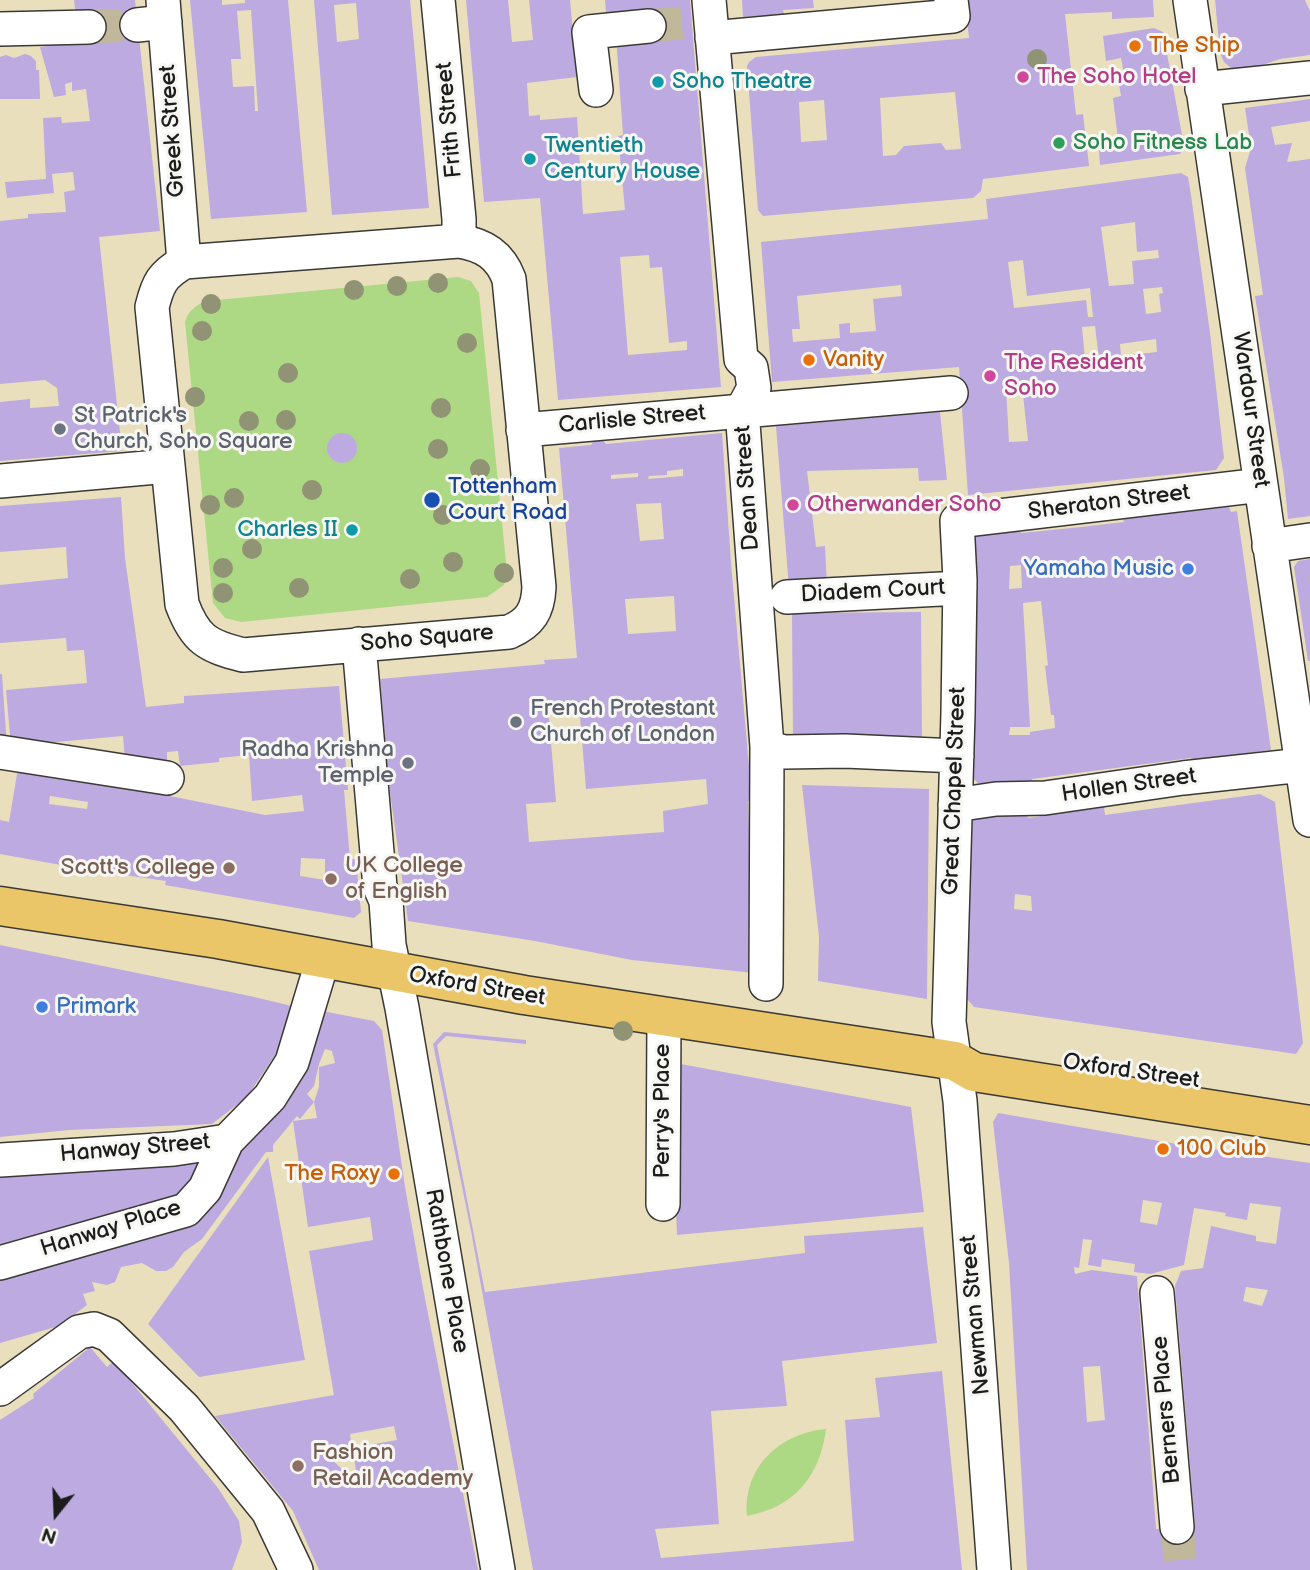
<!DOCTYPE html>
<html>
<head>
<meta charset="utf-8">
<style>
	body { margin:0 }
	#map { position:relative; width:1310px; height:1570px; overflow:hidden; background:#eadfbc; font-family:"Balsamiq Sans",sans-serif }
	canvas { display:block }
	.north { position:absolute; left:21px; top:1479px; width:70px; height:70px; -webkit-text-stroke:5px #f6f6f2; paint-order:stroke; rotate:198deg; font-size:19px; font-weight:700; line-height:28px; text-align:center; color:#1c1c1c }
	.north::after { content:''; display:block; margin:auto; width:24px; height:32px; background:#1c1c1c; clip-path:polygon(50% 0,100% 100%,50% 72%,0 100%) }
</style>
</head>
<body>
<div id="map">
<canvas width="1310" height="1570"></canvas>
<div class="north">N</div>
</div>
<script>
const context = document.querySelector('canvas').getContext('2d');
context.lineJoin = 'round';
function fillPath(path, color) { context.fillStyle = color; context.fill(path, 'evenodd'); }
function strokePath(path, color, width, dash) { context.strokeStyle = color; context.lineWidth = width; context.lineCap = dash ? 'butt' : 'round'; context.setLineDash(dash || []); context.stroke(path); }
function label(font, color, halo, rows, align = 'center') {
  context.font = font + ' "Balsamiq Sans",sans-serif'; context.lineWidth = 6; context.setLineDash([]); context.textBaseline = 'middle'; context.strokeStyle = halo; context.fillStyle = color; for (const [text, x, y, turn = 0] of rows) {
    context.save(); context.translate(x, y); context.rotate((+turn || 0) * Math.PI / 180); context.textAlign = isNaN(turn) ? turn : align; if (halo) context.strokeText(text, 0, 0); context.fillText(text, 0, 0); context.restore();
  }
}
const green = new Path2D(`
	M458,277L471,281L479,293L507,572L504,585L487,597L241,622L225,618L213,603L185,322C188,311 196,305 206,301Z
	M826,1429C820,1476 795,1507 747,1516C743,1467 780,1433 826,1429Z`);
const building = new Path2D(`
	M74,0H135L160,231L99,237L122,451L0,461V402L30,399V408L59,406L57,388L45,380L0,384V221L28,218V214L66,212L64,192L75,190L73,172L52,174L54,193L7,198L5,182L46,179L43,118L61,117L62,123L90,121L86,89L72,91V82L65,84L66,95L54,97L40,47L68,43L76,18Z
	M190,0H222V5L245,3V0H288L307,212L211,219ZM251,10L258,111H255L254,86L233,87L231,59H241L237,11Z
	M314,0H410L429,208L332,215ZM356,3L359,39L337,42L334,5Z
	M466,0H508L512,42L533,40L529,0H570L577,77L527,83L529,116L540,115V120L577,117L583,214L625,210L618,136L623,135L616,36L607,24L605,0H690L721,387L558,400L540,198L484,202ZM649,255L650,268L662,267L669,343L687,341V350L628,355L620,257Z
	M742,0H813L814,8L783,10L784,14L743,17Z
	M965,0H1153L1154,17L1112,19V12L1065,14L1076,115L1083,114L1089,166L983,179L981,191L973,198L763,216L758,210L747,66L749,62L756,57L969,38ZM955,92L961,149L946,150L941,143L904,146L896,155L883,156L880,98ZM824,100L827,140L801,142L799,102Z
	M1215,0H1305L1310,11V55L1280,59L1242,72L1232,69L1224,62L1220,53Z
	M1154,28L1163,32L1184,146L1180,154L1100,165L1099,150L1119,148L1113,98L1121,96L1119,84H1126L1121,58L1106,61L1103,36Z
	M25,54L31,56L36,61V70H39L40,99H0V57L6,55L14,58Z
	M1310,99V121L1271,127L1275,145L1292,143L1287,162L1310,159V516L1288,519L1284,478L1255,296L1263,295L1245,168L1251,148L1245,108Z
	M1181,173L1188,177L1191,195L1210,333L1224,458L1216,470L968,495L959,367L772,382L761,242L988,219L986,199ZM1135,222L1137,252L1158,250L1159,258L1132,261L1134,284L1109,286L1101,227ZM1023,260L1027,296L1090,288L1093,317H1088L1086,300L1014,308L1008,262ZM901,285L902,296L873,299L876,331L850,333V323L839,324L840,338L793,342L792,329H800L797,296ZM1162,287L1163,293L1159,294L1161,312L1146,314L1143,289ZM1095,326L1099,359L1085,360L1082,327ZM1156,339L1157,352L1121,356L1120,344ZM1022,385L1028,441L1009,442L1006,387Z
	M940,412L947,480L919,481L918,468L807,471L816,547L825,546L827,586L789,588L776,426Z
	M327 448a15 15 0 1 1 30 0a15 15 0 1 1-30 0Z
	M722,433L731,563L752,800L748,801L754,973L632,960L535,941L408,921L389,785L380,679L545,664L544,660L577,658L559,448L591,445L594,440L602,439L606,444ZM683,469V476L648,479L649,476L667,475V471ZM638,473V477L611,479V475ZM661,503L664,539L640,541L636,504ZM674,596L676,631L628,634L625,599ZM579,704L586,789L706,779L708,804L663,811L664,832L529,842L526,804L556,802L548,706Z
	M121,497L125,558L146,707L184,703V696L339,686L348,790H344L350,859H356L361,912L354,918L165,885L166,881L76,868V870L62,867L61,865L0,854V820L9,822L18,768L52,775L51,778L135,789L265,815L304,811L302,795L252,801L249,755L219,758V762L180,766L178,751L167,752V763L151,764L149,758L125,760L123,736L11,746L6,690L87,683L84,650L67,651L66,638L0,643V585L68,578L66,547L0,552V506ZM50,796L88,802L87,809L49,804ZM301,858L325,859V880L300,876Z
	M1229,507L1231,512L1237,511L1271,750L1191,760V758L1032,779V783H978L970,776V544L976,534L1020,531L1021,533L1081,527L1124,522L1123,519ZM1021,565L1022,588L1009,589L1010,566ZM1041,601L1048,665L1045,666L1051,715H1054L1055,728L1030,732V735H1009L1010,727H1030L1023,603Z
	M1310,559V661H1308L1294,567L1298,561Z
	M921,612L922,742H793L792,613Z
	M0,674H2L7,747L0,744Z
	M802,785L929,789L927,999L818,981L819,937Z
	M1260,794L1275,802L1303,1043L1296,1054L974,1007L967,999L969,821L972,815L1027,814L1028,818L1104,807L1105,815ZM1015,894L1031,896L1032,911L1014,909Z
	M0,945L250,996L296,1007L275,1055L247,1097L212,1124L69,1130L0,1137Z
	M317,1010L374,1021L382,1030L405,1187L423,1288L478,1570H319L293,1511L215,1416L334,1395L309,1251L373,1240L370,1217L308,1227L293,1121L317,1118L314,1102L319,1087V1067L335,1063L332,1051L325,1049L319,1064L314,1086L307,1094L314,1102L300,1119L297,1116L273,1145V1152H266L202,1239L184,1252L173,1267L166,1271H156L142,1263L121,1267L115,1282L107,1285L92,1282L95,1291L83,1294L87,1305L59,1326L0,1343V1273L187,1223ZM394,1426L397,1440L352,1448L350,1434ZM352,1448L357,1476L350,1477L327,1455Z
	M444,1032L526,1040V1044L446,1036L437,1045L485,1292L805,1253L804,1236L923,1227L937,1343L782,1361L787,1406L711,1411L719,1524L655,1529L661,1558L854,1541L845,1420L880,1417L875,1378L942,1371L962,1570H533L471,1231L433,1044Z
	M670,1062L911,1107L924,1212L677,1235Z
	M998,1113L1171,1143L1310,1163V1570H1027L1009,1263L993,1122ZM1143,1200L1162,1203L1157,1225L1140,1222ZM1250,1203L1281,1207L1276,1244L1256,1241V1236L1211,1226L1203,1268L1181,1271L1175,1286L1195,1526L1156,1529L1137,1276L1092,1270L1075,1274L1074,1267L1079,1268L1083,1239L1092,1240L1088,1265L1101,1267L1102,1259L1135,1264L1134,1272L1150,1274L1184,1265L1194,1208L1226,1213L1225,1216L1247,1220ZM1246,1287L1268,1290L1262,1306L1243,1301ZM1100,1366L1105,1420L1087,1422L1083,1367Z
	M268,1157L305,1360L199,1377L148,1324Z
	M203,1159L183,1196L0,1248V1173Z
	M90,1347L107,1367L114,1361L218,1488L239,1521L242,1542L232,1570H0V1420L34,1398L33,1394Z`);
const minorTunnel = new Path2D(`
	M649,26L692,22
	M89,27L137,25
	M1177,1527L1181,1570`);
const minor = new Path2D(`
	M163,0L184,262
	M438,0L459,219V241
	M709,0L741,359L751,368L754,388L742,410L767,747L766,984
	M1190,0L1310,820
	M137,25L165,22
	M0,29L89,27
	M712,38L953,16L951,0
	M1202,89L1310,78
	M596,90L589,32L649,26
	M459,241C484,245 500,255 509,279L539,587C538,611 530,623 509,632L243,655C207,646 195,639 182,604L152,307C158,283 162,275 184,262Z
	M523,430L951,393
	M0,481L168,466
	M1269,546L1310,540
	M787,597L960,588
	M359,644L380,887L386,901L389,945L402,1008L498,1570
	M767,747L784,752L845,751L957,756
	M0,752L167,778
	M955,805L996,799L1045,798L1183,778L1284,767H1310
	M0,1160L174,1149L227,1141L270,1097L292,1062L323,959
	M663,1204L664,1017
	M0,1263L186,1210L205,1189L227,1141
	M1157,1293L1177,1527
	M0,1389L79,1332L94,1329L109,1335L184,1408L268,1511L296,1570
	M994,1570L960,1101L949,1022L958,713L960,580L957,521L1261,485`);
const major = new Path2D(`
	M0,906L218,939L524,995L937,1058L955,1061L974,1072L1310,1125`);
const trees = [
	[1037,59],
	[438,283],
	[397,286],
	[354,290],
	[211,304],
	[202,331],
	[467,343],
	[288,373],
	[195,397],
	[441,408],
	[286,420],
	[249,421],
	[438,449],
	[480,469],
	[312,490],
	[234,498],
	[210,505],
	[443,515],
	[252,549],
	[453,562],
	[223,568],
	[504,573],
	[410,579],
	[299,588],
	[223,593],
	[623,1031]
];
const markers = [
	[1135,46,7,"#e8710a"],
	[1023,77,7,"#d1479c"],
	[658,82,7,"#0f9aa8"],
	[1059,143,7,"#2e9e5b"],
	[530,159,7,"#0f9aa8"],
	[809,360,7,"#e8710a"],
	[990,376,7,"#d1479c"],
	[60,429,7,"#6b7280"],
	[432,500,9,"#1a4fb4"],
	[793,505,7,"#d1479c"],
	[352,530,7,"#0f9aa8"],
	[1188,569,7,"#3f7fe0"],
	[516,722,7,"#6b7280"],
	[408,763,7,"#6b7280"],
	[229,868,7,"#8d6e63"],
	[331,879,7,"#8d6e63"],
	[42,1007,7,"#3f7fe0"],
	[1163,1149,7,"#e8710a"],
	[394,1174,7,"#e8710a"],
	[298,1466,7,"#8d6e63"]
];
const foodNames = [
	["The Ship",1149,46],
	["Vanity",823,360],
	["100 Club",1177,1149],
	["The Roxy",380,1174,"right"]
];
const hotelNames = [
	["The Soho Hotel",1037,77],
	["The Resident",1004,363],
	["Soho",1004,389],
	["Otherwander Soho",807,505]
];
const cultureNames = [
	["Soho Theatre",672,82],
	["Twentieth",544,146],
	["Century House",544,172],
	["Charles II",338,530,"right"]
];
const streetNames = [
	["Frith Street",450,120,-95],
	["Greek Street",173,131,-94],
	["Wardour Street",1250,410,82],
	["Carlisle Street",632,420,-5],
	["Dean Street",748,488,-94],
	["Sheraton Street",1109,503,-7],
	["Diadem Court",873,592,-3],
	["Soho Square",427,639,-5],
	["Hollen Street",1129,786,-8],
	["Great Chapel Street",955,791,-88],
	["Oxford Street",477,987,10],
	["Oxford Street",1131,1072,8],
	["Perry's Place",663,1111,-90],
	["Hanway Street",135,1149,-5],
	["Hanway Place",111,1229,-17],
	["Rathbone Place",446,1271,80],
	["Newman Street",976,1315,-95],
	["Berners Place",1167,1410,-95]
];
const leisureNames = [
	["Soho Fitness Lab",1073,143]
];
const worshipNames = [
	["St Patrick's",74,416],
	["Church, Soho Square",74,442],
	["French Protestant",530,709],
	["Church of London",530,735],
	["Radha Krishna",394,750,"right"],
	["Temple",394,776,"right"]
];
const transitNames = [
	["Tottenham",448,487],
	["Court Road",448,513]
];
const shopNames = [
	["Yamaha Music",1174,569],
	["Primark",56,1007,"left"]
];
const educationNames = [
	["UK College",345,866],
	["of English",345,892],
	["Scott's College",215,868,"right"],
	["Fashion",312,1453],
	["Retail Academy",312,1479]
];
fillPath(green, '#add884');
fillPath(building, '#bdaae0');
strokePath(minorTunnel, '#c1b89c', 33, [33, 17]);
strokePath(minor, '#3b3934', 36);
strokePath(major, '#3b3934', 41);
strokePath(minor, '#fff', 33);
strokePath(major, '#ebc669', 38);
context.fillStyle = '#919375';
for (const [x, y] of trees) { context.beginPath(); context.arc(x, y, 10, 0, 2 * Math.PI); context.fill(); }
for (const [x, y, r, color] of markers) { const dot = new Path2D(); dot.arc(x, y, r, 0, 2 * Math.PI); context.fillStyle = color; context.fill(dot); strokePath(dot, '#f6f6f2', 2.5); }
label('23px', '#c56008', '#f6f6f2', foodNames, 'left');
label('23px', '#b23c85', '#f6f6f2', hotelNames, 'left');
label('23px', '#0d838f', '#f6f6f2', cultureNames, 'left');
label('23px', '#1c1c1c', '#f6f6f2', streetNames);
label('23px', '#27864d', '#f6f6f2', leisureNames, 'left');
label('23px', '#5b616d', '#f6f6f2', worshipNames, 'left');
label('23px', '#164399', '#f6f6f2', transitNames, 'left');
label('23px', '#366cbe', '#f6f6f2', shopNames, 'right');
label('23px', '#785e54', '#f6f6f2', educationNames, 'left');
</script>
</body>
</html>
